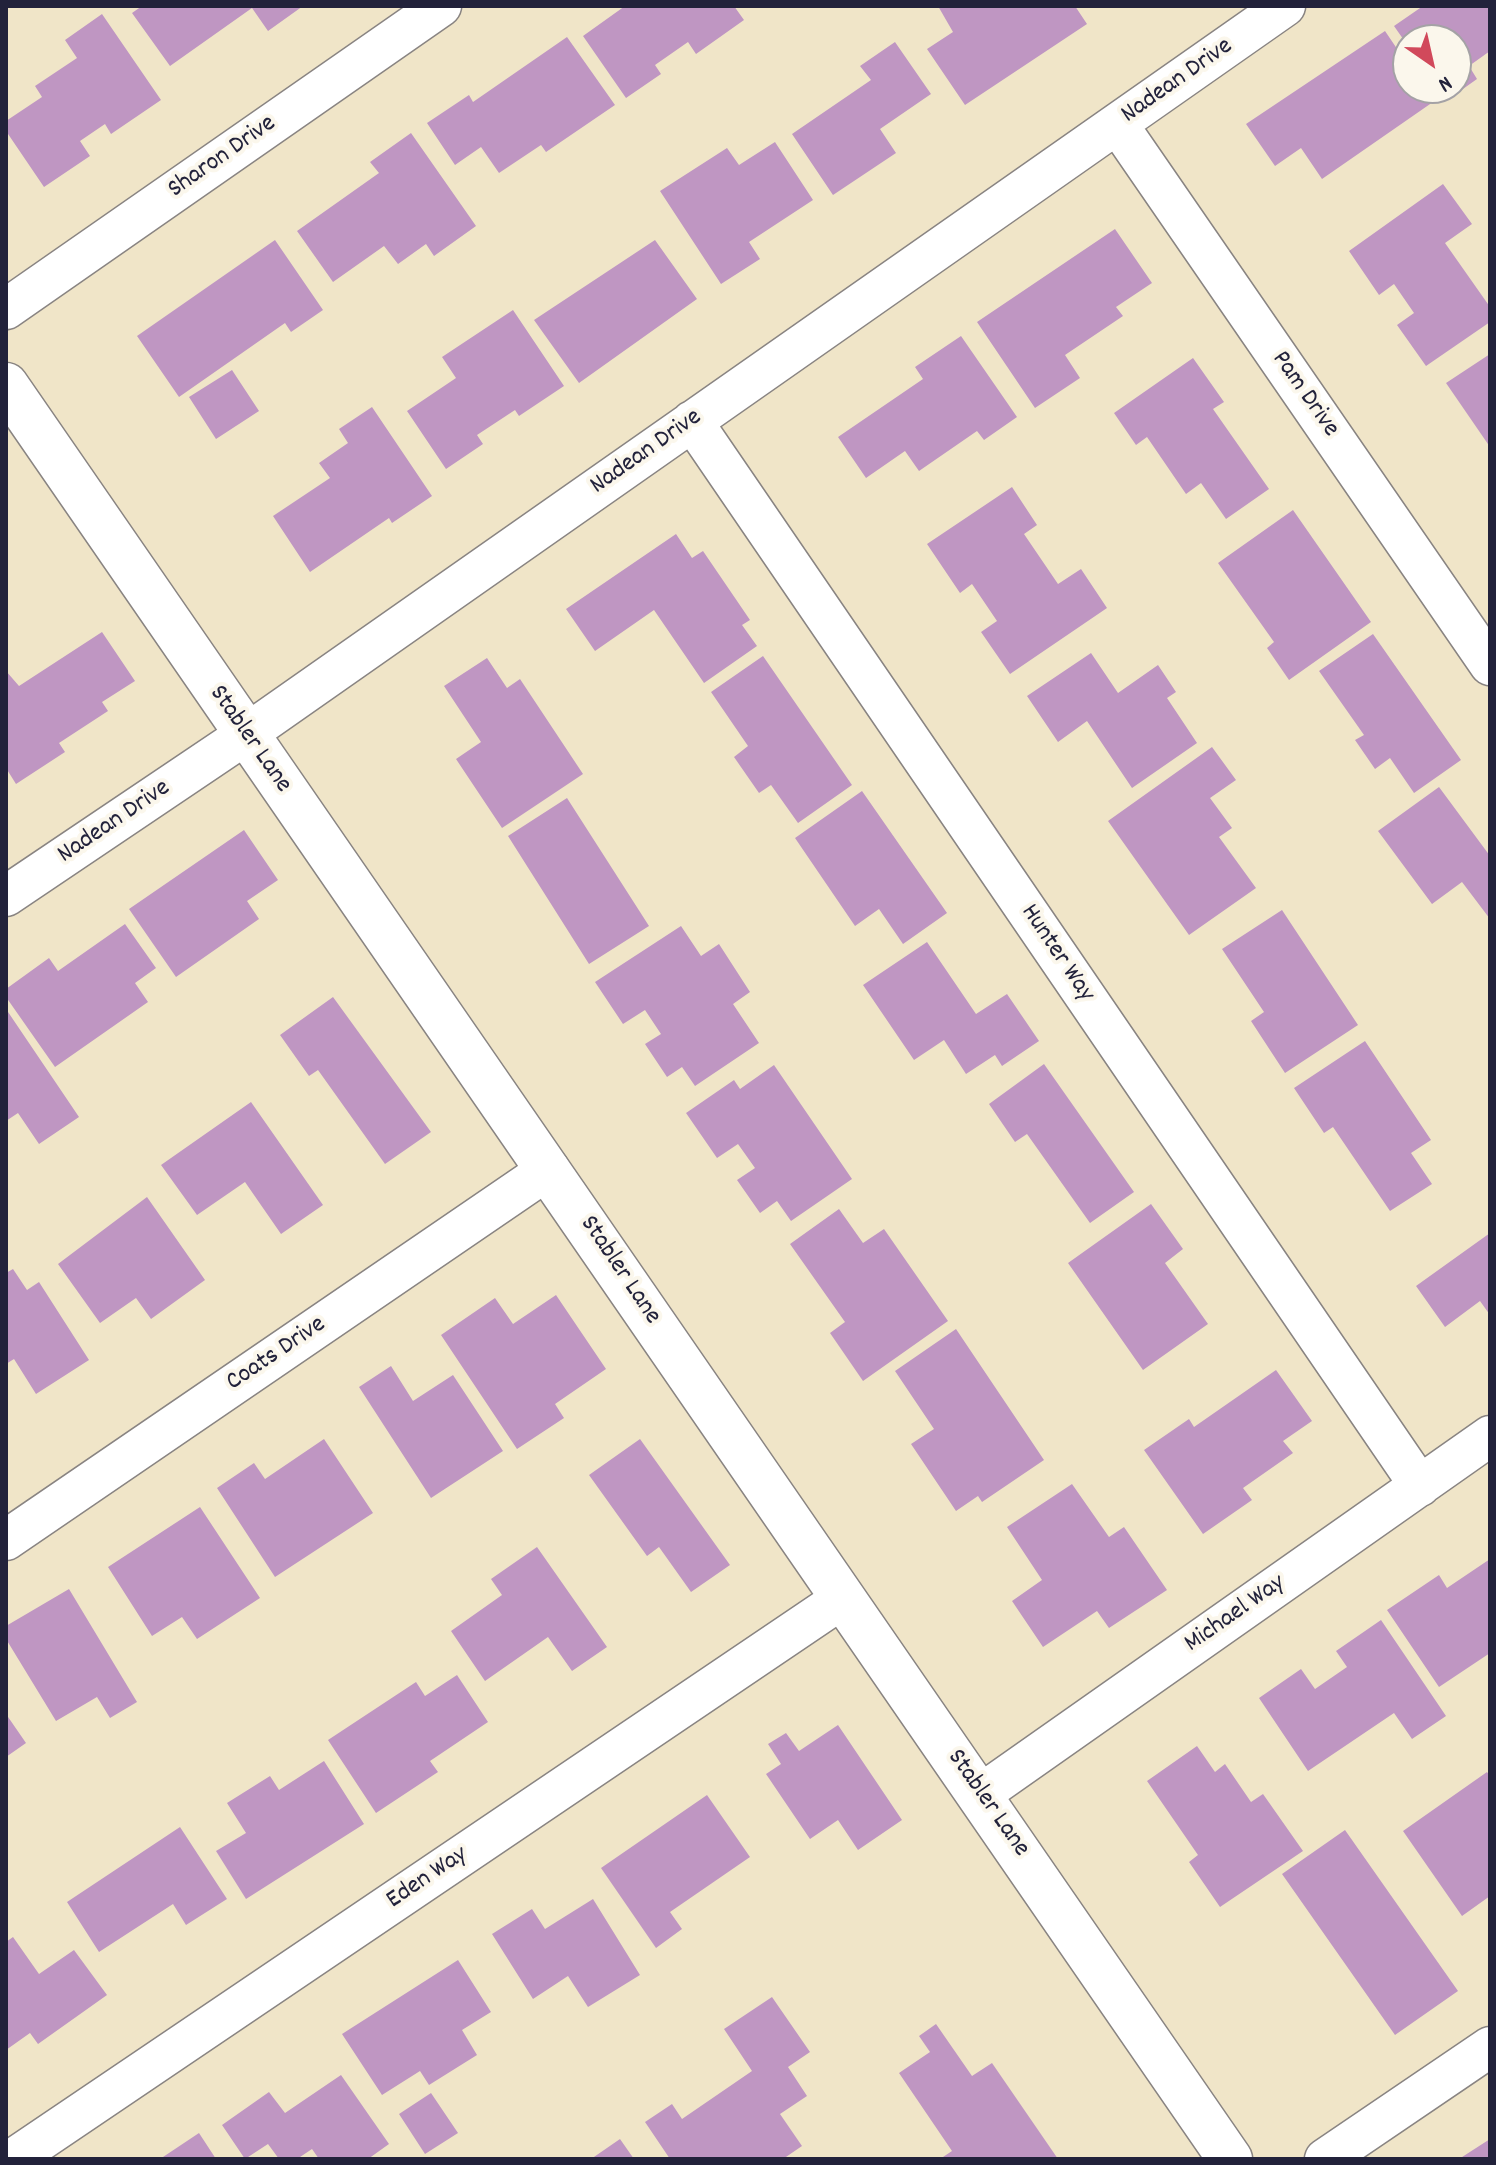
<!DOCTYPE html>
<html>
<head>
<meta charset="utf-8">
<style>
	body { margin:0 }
	#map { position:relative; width:1496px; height:2165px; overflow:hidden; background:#f0e5c8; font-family:Dekko,sans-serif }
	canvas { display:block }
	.frame { position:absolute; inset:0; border:8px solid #22223b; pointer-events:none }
	.north { position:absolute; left:1392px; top:24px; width:80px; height:80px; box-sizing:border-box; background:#fbf7ec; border:2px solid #a4a2a5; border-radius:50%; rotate:146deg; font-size:22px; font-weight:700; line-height:32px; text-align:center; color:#22223b }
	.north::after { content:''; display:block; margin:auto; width:28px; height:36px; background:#d1495b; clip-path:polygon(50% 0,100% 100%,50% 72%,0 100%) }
</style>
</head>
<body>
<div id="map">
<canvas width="1496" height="2165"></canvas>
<div class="frame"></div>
<div class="north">N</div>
</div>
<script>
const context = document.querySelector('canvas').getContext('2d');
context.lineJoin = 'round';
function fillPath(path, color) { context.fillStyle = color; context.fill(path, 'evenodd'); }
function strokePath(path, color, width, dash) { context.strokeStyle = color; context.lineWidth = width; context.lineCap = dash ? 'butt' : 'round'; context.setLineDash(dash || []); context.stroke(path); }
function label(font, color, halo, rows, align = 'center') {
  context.font = font + ' Dekko,sans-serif'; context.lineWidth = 8; context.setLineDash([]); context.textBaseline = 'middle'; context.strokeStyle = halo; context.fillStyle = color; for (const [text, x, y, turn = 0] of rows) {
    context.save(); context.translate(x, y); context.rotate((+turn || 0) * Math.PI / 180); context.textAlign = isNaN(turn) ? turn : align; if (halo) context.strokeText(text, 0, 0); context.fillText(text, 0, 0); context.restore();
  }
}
const building = new Path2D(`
	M142,6H303L268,31L252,8L170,66L132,13Z
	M625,6H734L744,20L696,54L688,42L655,65L661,74L626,98L583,36Z
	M938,6H1075L1087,24L965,105L927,49L953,32Z
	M1423,6H1490V51L1469,66L1477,79L1446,101L1437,88H1456V40H1408V46L1394,26Z
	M102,14L161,100L111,134L105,124L80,141L90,156L44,187L6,131V121L42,97L35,86L77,58L65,40Z
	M1385,31L1408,65V88H1424L1433,102L1322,179L1301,148L1275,166L1246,124Z
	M567,37L615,105L546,152L541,145L499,173L481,147L455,165L427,123L469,95L473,102Z
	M895,42L931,94L880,129L896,153L833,195L792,134L871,80L860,66Z
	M411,133L476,226L434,256L426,244L398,264L384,246L333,282L297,231L379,173L370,162Z
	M775,142L813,200L749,242L760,259L721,284L660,191L727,148L739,165Z
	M1443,184L1472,224L1445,243L1490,307V322L1426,366L1397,325L1414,313L1394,284L1379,295L1349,251Z
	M1115,229L1152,283L1116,307L1123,316L1065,355L1080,378L1035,408L977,322Z
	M275,240L323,310L291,332L285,323L179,397L137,336Z
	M655,240L697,299L579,383L534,320Z
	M513,310L564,386L519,416L515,410L477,435L483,444L446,469L407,411L456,378L442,357Z
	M961,336L1017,417L984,440L977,431L919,471L905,451L866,478L838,437L923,379L915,367Z
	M1490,354V447L1446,383Z
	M1193,358L1224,402L1213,409L1269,489L1226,519L1201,483L1186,494L1147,437L1136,445L1114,413Z
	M232,370L259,411L216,439L189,397Z
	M372,407L432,496L392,523L389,518L310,572L273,516L330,478L319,463L348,443L339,429Z
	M1012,487L1037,525L1024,534L1058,584L1081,569L1107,608L1010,674L981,632L997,621L972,584L960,593L927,544Z
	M1293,510L1371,622L1289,680L1267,648L1274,642L1218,563Z
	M676,534L692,558L703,551L750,620L742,625L757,646L704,683L654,610L595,651L566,609Z
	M102,632L135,681L102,702L108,711L59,743L65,752L16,784L6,768V671L19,686Z
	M1373,634L1461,760L1414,793L1390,758L1375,769L1355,740L1364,735L1319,671Z
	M1091,653L1118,693L1158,665L1176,692L1167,698L1197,743L1132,788L1087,721L1058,742L1027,696Z
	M763,656L852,785L798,823L771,785L759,793L734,757L748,746L711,692Z
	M487,658L507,688L520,679L583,774L502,828L456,759L481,742L444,686Z
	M1212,747L1236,780L1210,798L1232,828L1219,837L1256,888L1189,935L1108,821Z
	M1439,787L1490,856V919L1462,882L1432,904L1378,831Z
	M862,791L947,913L903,944L879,909L855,926L795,838Z
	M567,798L649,926L589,964L508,836Z
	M244,830L278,880L247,901L259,919L176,977L129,909Z
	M1282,910L1358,1025L1285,1073L1251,1021L1264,1012L1222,949Z
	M125,924L156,968L135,983L148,1002L55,1067L6,997V989L49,958L58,971Z
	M681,926L701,956L719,944L750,992L733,1004L759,1043L695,1086L682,1067L667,1077L645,1044L661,1034L645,1010L623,1024L595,982Z
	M927,942L976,1014L1007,994L1039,1041L1002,1066L995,1055L966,1074L944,1040L914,1060L863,985Z
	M333,997L431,1132L385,1164L318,1070L309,1076L280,1035Z
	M6,1009L79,1117L39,1144L18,1113L6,1121Z
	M1365,1041L1431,1140L1411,1153L1432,1184L1390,1211L1333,1127L1324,1133L1294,1088Z
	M1044,1064L1134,1192L1090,1223L1027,1134L1015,1142L989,1104Z
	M774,1065L852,1179L791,1221L777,1201L760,1213L737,1180L755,1168L738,1144L717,1158L686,1113L734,1080L740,1089Z
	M251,1102L323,1205L281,1234L245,1182L197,1215L161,1165Z
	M147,1197L205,1280L151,1319L136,1298L100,1323L58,1264Z
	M1151,1204L1183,1249L1165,1263L1208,1324L1143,1370L1068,1263Z
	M839,1209L863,1243L884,1229L948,1321L863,1381L830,1333L845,1322L790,1244Z
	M1490,1233V1315L1480,1301L1445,1327L1416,1286Z
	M13,1269L27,1290L39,1282L89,1360L36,1394L14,1359L6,1364V1273Z
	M556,1295L606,1369L555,1404L564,1418L517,1449L441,1335L495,1298L513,1324Z
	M956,1329L1044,1460L982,1502L978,1496L956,1511L911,1444L934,1429L895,1371Z
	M391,1366L413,1401L453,1375L503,1451L431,1498L359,1387Z
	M1276,1370L1312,1421L1283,1441L1293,1453L1243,1488L1252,1500L1203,1534L1144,1450L1189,1419L1194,1427Z
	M324,1439L373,1513L275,1577L217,1488L254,1463L265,1479Z
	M640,1439L730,1565L691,1592L659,1547L647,1556L589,1475Z
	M1072,1484L1109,1537L1124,1527L1167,1590L1109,1628L1097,1611L1043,1647L1012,1601L1042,1580L1007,1527Z
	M200,1507L260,1598L197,1639L182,1617L152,1636L108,1567Z
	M537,1547L607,1647L572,1671L548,1637L485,1681L451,1631L502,1595L491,1579Z
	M1490,1559V1653L1439,1687L1387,1610L1439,1575L1447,1588Z
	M69,1589L137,1702L110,1718L97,1697L56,1721L6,1639V1626Z
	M1381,1620L1446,1716L1412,1739L1394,1713L1308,1771L1259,1698L1301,1669L1315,1689L1347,1667L1336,1651Z
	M457,1675L488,1722L430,1761L438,1772L376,1813L328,1740L416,1682L425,1696Z
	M6,1714L26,1743L6,1757Z
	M838,1725L902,1820L858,1850L838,1820L810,1839L766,1774L781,1764L768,1744L786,1733L799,1751Z
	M1197,1746L1215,1772L1225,1764L1251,1802L1263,1794L1303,1851L1220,1907L1189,1862L1198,1855L1147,1781Z
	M324,1761L364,1824L246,1899L216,1851L246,1833L227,1803L270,1776L279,1790Z
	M1487,1772L1490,1776V1896L1462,1916L1403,1831Z
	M707,1795L750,1857L670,1912L682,1929L656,1948L601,1868Z
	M180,1827L227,1899L186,1925L173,1904L99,1952L67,1902Z
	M1345,1830L1458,1991L1395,2035L1282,1874Z
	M593,1899L640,1975L588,2007L568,1976L533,1999L492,1934L532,1909L545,1929Z
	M13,1937L39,1974L74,1950L107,1995L38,2044L30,2033L6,2050V1942Z
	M458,1960L491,2012L462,2030L477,2055L429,2085L420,2071L382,2095L342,2034Z
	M772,1997L810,2052L788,2067L807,2096L780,2114L802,2146L783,2159H670L645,2122L672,2104L682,2119L752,2071L724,2029Z
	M936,2024L972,2076L992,2063L1058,2159H940L952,2151L899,2073L930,2052L919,2036Z
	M341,2075L389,2144L368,2159H319L312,2149L297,2159H279L268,2144L245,2159L222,2125L269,2092L285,2113Z
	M431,2093L458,2133L425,2154L399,2114Z
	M199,2133L216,2159H160Z
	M620,2139L634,2159H591Z
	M1490,2139V2159H1459Z`);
const minor = new Path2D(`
	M1118,125L1490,665
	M6,309L441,6
	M692,421L1420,1486
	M6,896L245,735L1285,6
	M6,1540L549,1169
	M981,1794L1490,1436
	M13,2159L843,1598
	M1325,2159L1490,2047`);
const tertiary = new Path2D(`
	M6,385L1230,2159`);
const streetNames = [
	["Nadean Drive",1178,82,-35],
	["Sharon Drive",223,158,-35],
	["Pam Drive",1304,395,55],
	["Nadean Drive",647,453,-35],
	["Stabler Lane",249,740,55],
	["Nadean Drive",115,823,-34],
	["Hunter Way",1056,954,56],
	["Stabler Lane",619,1271,56],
	["Coats Drive",277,1355,-34],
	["Michael Way",1236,1615,-35],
	["Stabler Lane",987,1804,55],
	["Eden Way",428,1879,-34]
];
fillPath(building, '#bf96c2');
strokePath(minor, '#898482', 43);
strokePath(tertiary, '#898482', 47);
strokePath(minor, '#fff', 40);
strokePath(tertiary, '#fff', 44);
label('26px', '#22223b', '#fbf7ec', streetNames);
</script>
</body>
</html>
